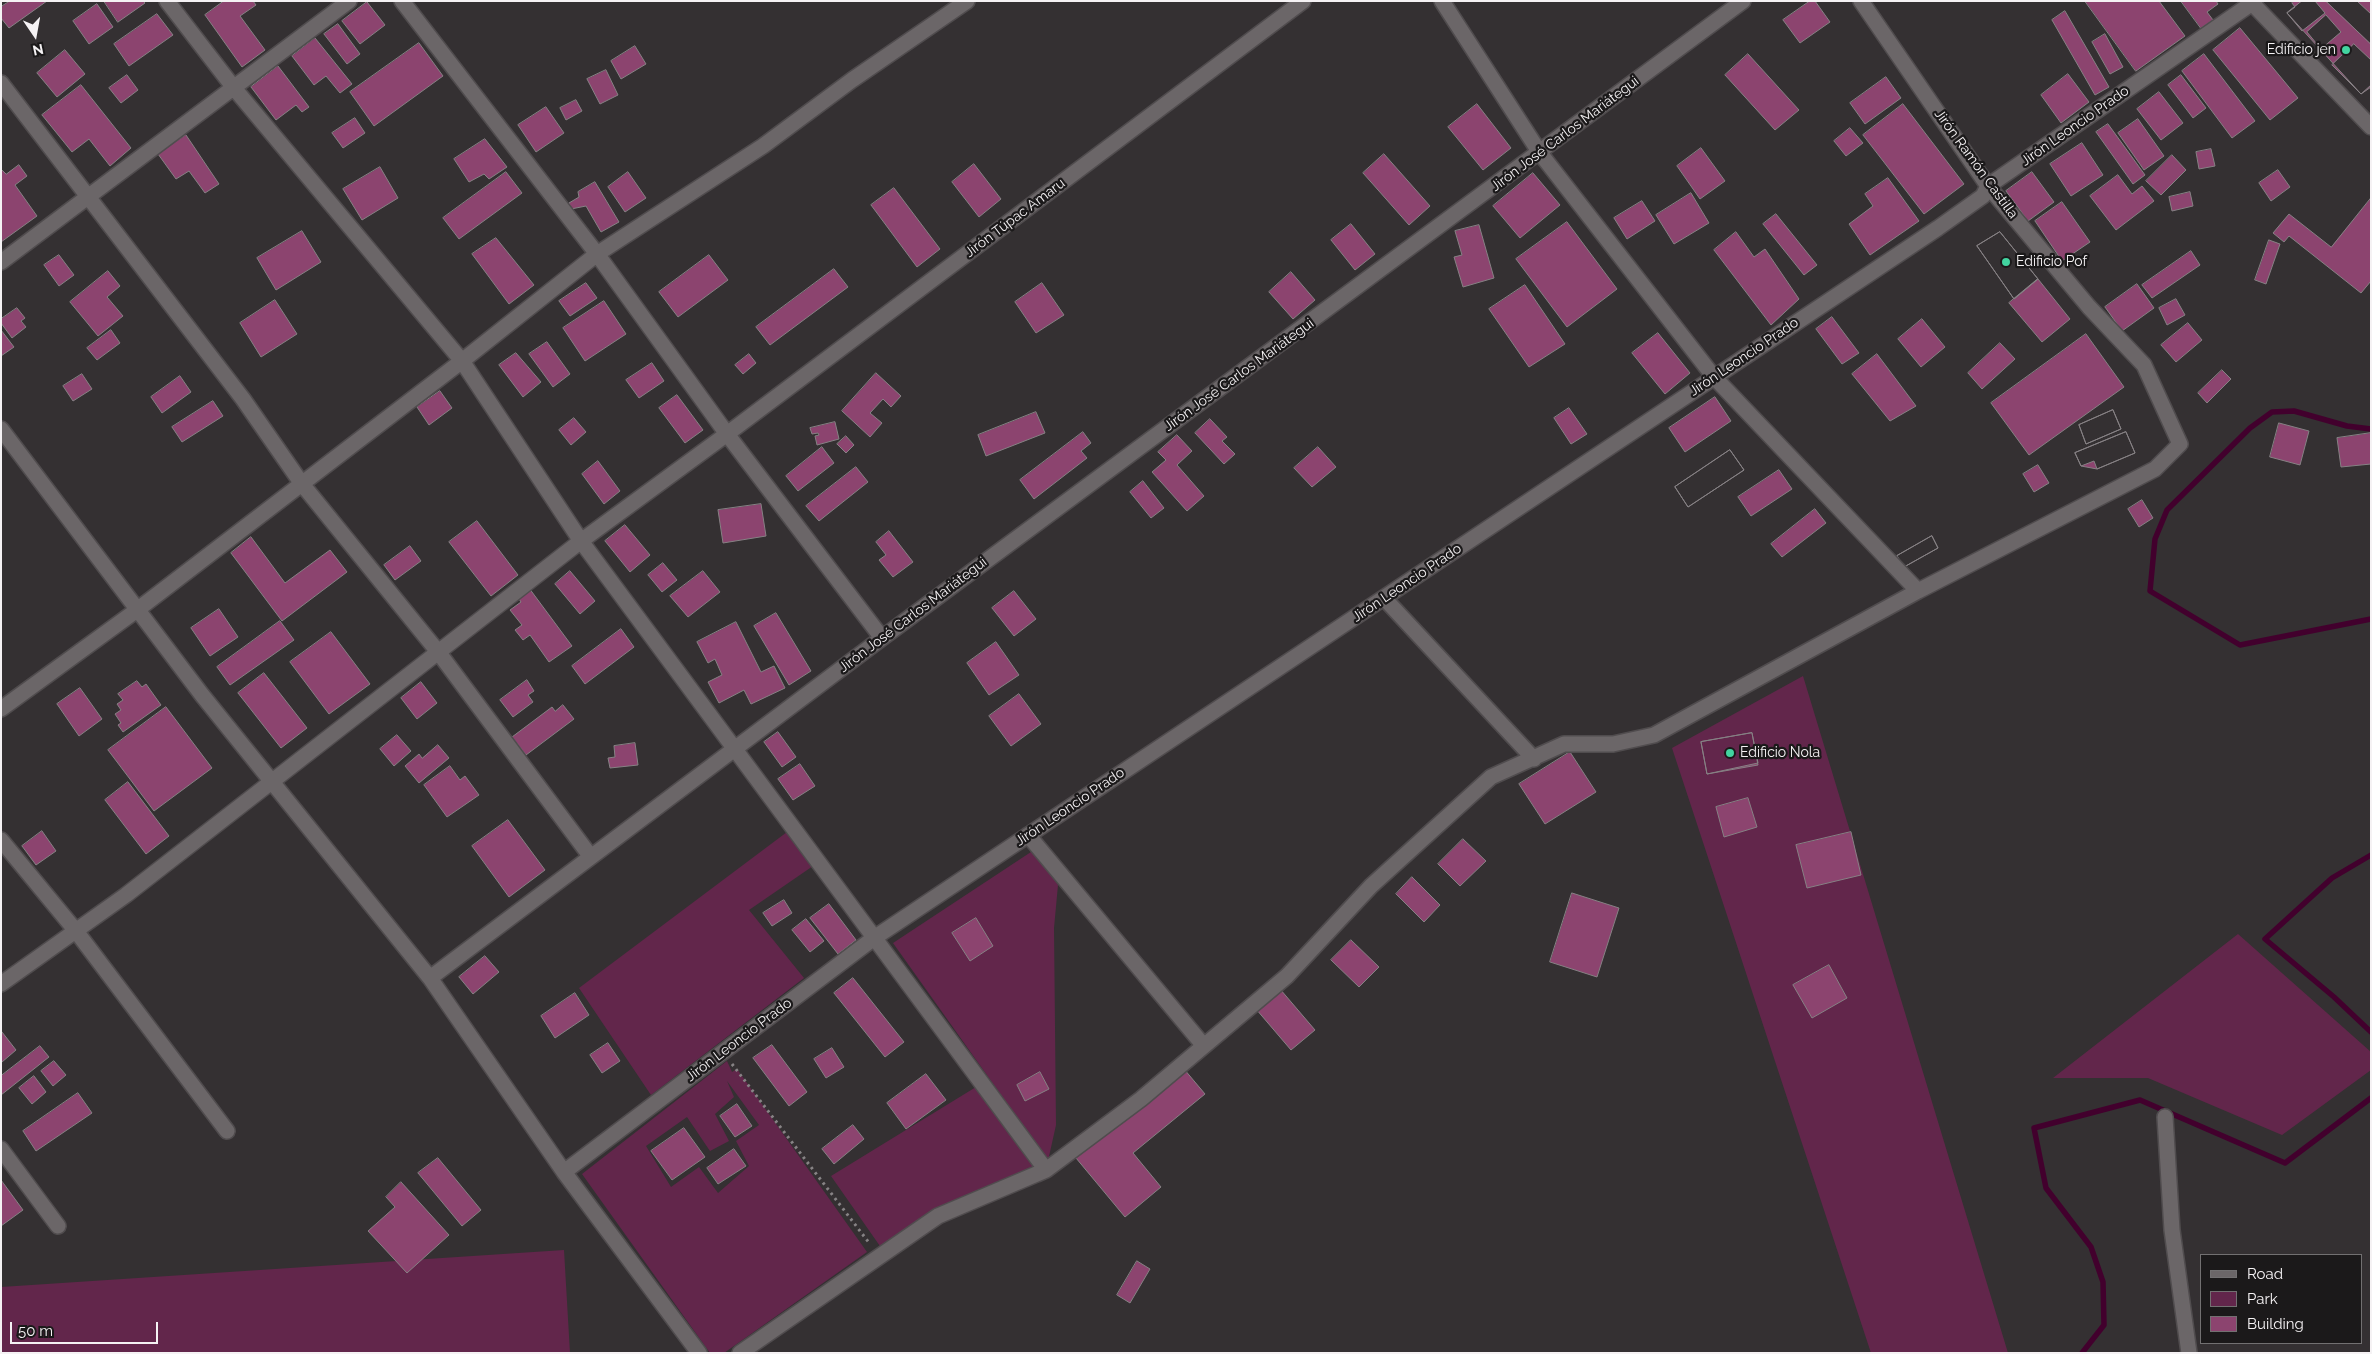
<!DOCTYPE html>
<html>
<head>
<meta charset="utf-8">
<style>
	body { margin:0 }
	#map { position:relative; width:2372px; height:1354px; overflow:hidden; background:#343032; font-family:Raleway,sans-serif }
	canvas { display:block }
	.frame { position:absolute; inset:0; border:2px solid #f5f2f4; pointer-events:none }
	.legend { position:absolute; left:2200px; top:1254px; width:162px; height:90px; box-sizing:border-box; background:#1b191a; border:1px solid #727071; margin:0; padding:6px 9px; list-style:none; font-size:15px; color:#f5f2f4 }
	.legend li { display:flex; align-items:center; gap:10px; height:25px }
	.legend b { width:25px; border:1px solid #727071 }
	.north { position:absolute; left:10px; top:10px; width:50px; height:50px; -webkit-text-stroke:4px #1b191a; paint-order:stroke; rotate:168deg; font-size:14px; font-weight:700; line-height:20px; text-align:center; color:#f5f2f4 }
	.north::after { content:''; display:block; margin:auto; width:18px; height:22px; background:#f5f2f4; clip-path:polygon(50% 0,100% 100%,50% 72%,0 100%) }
	.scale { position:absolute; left:10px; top:1322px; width:148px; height:22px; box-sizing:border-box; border:2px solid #f5f2f4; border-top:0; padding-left:6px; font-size:15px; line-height:18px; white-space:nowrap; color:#f5f2f4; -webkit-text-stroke:4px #1b191a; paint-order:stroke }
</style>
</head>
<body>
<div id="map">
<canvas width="2372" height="1354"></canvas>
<div class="frame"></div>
<ul class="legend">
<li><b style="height:6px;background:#6b6668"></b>Road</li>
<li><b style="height:14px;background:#62264b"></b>Park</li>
<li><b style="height:14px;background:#8c446f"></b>Building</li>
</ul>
<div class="north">N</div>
<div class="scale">50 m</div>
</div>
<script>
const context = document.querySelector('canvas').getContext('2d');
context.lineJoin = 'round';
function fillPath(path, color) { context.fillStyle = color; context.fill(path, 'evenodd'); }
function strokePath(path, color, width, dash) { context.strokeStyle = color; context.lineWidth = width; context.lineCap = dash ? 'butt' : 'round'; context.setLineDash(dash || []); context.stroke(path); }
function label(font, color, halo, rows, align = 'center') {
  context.font = font + ' Raleway,sans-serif'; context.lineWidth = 4.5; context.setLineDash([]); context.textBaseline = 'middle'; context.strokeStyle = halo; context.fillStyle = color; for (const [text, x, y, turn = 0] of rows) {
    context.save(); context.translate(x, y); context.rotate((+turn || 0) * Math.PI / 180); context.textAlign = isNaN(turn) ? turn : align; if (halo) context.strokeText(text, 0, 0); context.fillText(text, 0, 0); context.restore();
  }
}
const green = new Path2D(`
	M1803,676L2008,1353H1871L1672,748Z
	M787,832L813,866L749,910L804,978L651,1095L579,988Z
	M1034,850L1058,885L1054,928L1056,1125L1048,1161L893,943Z
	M2238,934L2371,1052V1070L2282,1135L2148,1078H2053Z
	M727,1061L732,1072L737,1069L867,1252L724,1353H710L582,1174ZM727,1081L759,1125L736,1141L749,1166L718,1193L699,1167L671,1187L646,1146L687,1117L710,1151L729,1141L715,1114L734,1097Z
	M976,1087L1036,1168L882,1249L831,1176Z
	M564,1250L570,1353H1V1287Z`);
const stream = new Path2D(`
	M2371,429L2347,426L2294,411L2272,412L2250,428L2167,510L2155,539L2150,591L2240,645L2371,619
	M2371,855L2332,878L2265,939L2334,997L2371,1032
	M2082,1353L2104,1325L2103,1282L2091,1247L2046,1188L2034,1128L2140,1100L2285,1163L2371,1098`);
const building = new Path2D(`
	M10,1H47L9,28L1,18V7Z
	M104,1H143L145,3L118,22Z
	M224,1H253L256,5L240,16L265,50L242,67L205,15Z
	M1810,1H1815L1830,22L1800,43L1783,20Z
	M2085,1H2159L2185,36L2136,71Z
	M2181,1H2216L2218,4L2207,12L2213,20L2201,28Z
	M2294,1H2315L2325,13L2302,31L2287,13L2295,7L2292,3Z
	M2302,1H2371V87L2361,94L2287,13Z
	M2326,1H2357L2371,14V44Z
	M367,2L385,25L360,44L342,21Z
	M97,4L113,27L89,44L73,21Z
	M2065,11L2109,87L2095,95L2052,20Z
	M157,14L173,35L129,66L114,44Z
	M2326,15L2341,32L2321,49L2307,32Z
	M338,24L360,54L347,64L324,34Z
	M2240,28L2298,98L2270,120L2213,50Z
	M2105,34L2123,67L2110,74L2092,42Z
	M315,38L352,84L340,93L326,76L314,85L292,56Z
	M419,43L443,76L374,126L350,92Z
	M2354,44L2371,60V85L2361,94L2332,65Z
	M635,46L646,64L621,79L611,61Z
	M65,50L85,74L57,97L37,73Z
	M1748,54L1799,110L1775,130L1725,75Z
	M2204,54L2255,121L2232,138L2182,71Z
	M278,66L309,107L302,112L296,105L276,120L251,87Z
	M606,70L618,95L600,104L587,79Z
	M2068,74L2089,102L2061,123L2041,95Z
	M127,75L138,90L121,103L109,88Z
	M2181,75L2206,108L2193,118L2168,85Z
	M1886,77L1901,98L1865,124L1850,103Z
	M81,85L131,148L110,166L89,139L72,152L42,115Z
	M2159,92L2183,123L2161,140L2137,109Z
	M576,100L582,111L566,120L560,108Z
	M1477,104L1511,148L1483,170L1448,127Z
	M1903,104L1964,184L1924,214L1863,135Z
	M546,107L564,133L536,152L518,125Z
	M355,118L365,133L343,148L332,133Z
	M2138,119L2164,156L2144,170L2118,133Z
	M2108,124L2145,175L2133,184L2096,132Z
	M1850,128L1863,143L1846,156L1834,141Z
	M186,135L219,184L205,193L189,171L176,179L158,154Z
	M485,139L507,167L489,179L484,174L469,182L454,159Z
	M2082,143L2103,175L2071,196L2050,164Z
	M1701,148L1725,181L1700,199L1677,166Z
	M2211,149L2215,166L2199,169L2196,152Z
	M1384,154L1430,206L1409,225L1363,173Z
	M2172,155L2186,170L2161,195L2146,181Z
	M974,164L1001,199L979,217L952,182Z
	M19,165L27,176L15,185L37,216L1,242V169L6,174Z
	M380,167L398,198L362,220L343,189Z
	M2278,170L2290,187L2271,201L2259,183Z
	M506,172L522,193L459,239L443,218Z
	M628,172L646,198L625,212L608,187Z
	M2032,172L2054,202L2028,221L2006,191Z
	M1533,173L1560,205L1520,238L1493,206Z
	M2118,175L2132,194L2142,186L2154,201L2116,230L2090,196Z
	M1888,178L1919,221L1870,255L1849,224L1873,206L1865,194Z
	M595,182L619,222L601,232L586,206L571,209L569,203L579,197L578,192Z
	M894,188L940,249L917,267L871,205Z
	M2190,192L2193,206L2172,211L2169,197Z
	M1691,193L1709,223L1674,244L1656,215Z
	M2371,198V281L2361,293L2289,236L2284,242L2273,233L2289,214L2331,247Z
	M1642,201L1655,221L1627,239L1614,218Z
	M2062,202L2090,242L2062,261L2035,221Z
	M1776,214L1817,265L1804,275L1763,224Z
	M1567,222L1617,289L1567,327L1516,259Z
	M1351,224L1375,254L1355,270L1331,240Z
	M1479,225L1494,278L1463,287L1454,257L1462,255L1455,231Z
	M302,231L321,262L276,290L257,258Z
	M1736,232L1754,257L1765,249L1799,299L1771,325L1714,250Z
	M2000,232L2038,279L2014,299L1977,246Z
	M2000,232L2038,279L2014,299L1977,246Z
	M496,238L534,285L509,304L472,254Z
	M2269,240L2280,244L2266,284L2255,280Z
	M2191,251L2200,265L2152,298L2142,285Z
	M59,255L74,275L59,286L44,265Z
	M709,255L728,280L678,317L659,292Z
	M834,269L848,287L770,345L756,327Z
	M108,271L120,286L107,297L123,316L98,336L70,302Z
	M1291,272L1315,300L1293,319L1269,292Z
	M2038,279L2070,319L2042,342L2009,303Z
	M586,283L597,298L570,316L559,301Z
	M1042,283L1064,315L1036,333L1015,302Z
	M2137,284L2154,308L2122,331L2105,307Z
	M1525,285L1565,344L1529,367L1489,309Z
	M2176,299L2185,315L2167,325L2159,308Z
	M275,300L297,334L261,357L240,323Z
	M604,301L626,334L585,361L563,328Z
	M17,308L25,318L21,321L26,327L12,338L1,323V319Z
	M1832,317L1859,353L1842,364L1816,329Z
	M1922,319L1945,347L1921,367L1898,339Z
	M2188,323L2202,340L2176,362L2161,345Z
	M1,330L14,347L1,356Z
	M111,330L120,343L97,360L87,348Z
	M1658,333L1690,373L1665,394L1632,353Z
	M2086,334L2124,387L2029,455L1991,403Z
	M547,342L570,374L553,387L529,354Z
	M2000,343L2015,359L1982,389L1968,373Z
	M516,353L541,382L523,397L499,365Z
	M749,354L756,363L743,374L735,365Z
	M1877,354L1916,406L1890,421L1852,374Z
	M652,363L664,381L639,398L626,380Z
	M2222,370L2231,379L2207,403L2198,393Z
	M876,373L901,396L891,407L883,399L870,413L882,423L870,437L842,411Z
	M82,374L92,389L73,401L63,386Z
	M180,376L191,392L162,413L151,397Z
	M440,391L452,408L429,425L417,407Z
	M677,395L703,430L685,443L659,408Z
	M1715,397L1731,421L1685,452L1669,428Z
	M213,401L223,416L182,442L172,427Z
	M1569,408L1587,434L1571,444L1554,418Z
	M2113,410L2121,429L2086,444L2079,425Z
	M2113,410L2121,429L2086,444L2079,425Z
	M1036,412L1045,433L986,456L978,435Z
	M574,418L586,432L571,445L559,430Z
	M1210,419L1227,437L1222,441L1235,454L1224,464L1195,433Z
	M835,422L839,439L817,445L815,436L819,435L818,433L812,434L810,428Z
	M2279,423L2309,431L2300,465L2270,457Z
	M1083,432L1091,443L1081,451L1087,458L1034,499L1020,480Z
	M2126,432L2135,453L2097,469L2094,461L2081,466L2075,453Z
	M2126,432L2135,453L2097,469L2081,466L2075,453Z
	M2371,433V464L2341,467L2337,438Z
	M1177,435L1192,451L1177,465L1204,496L1187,511L1152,472L1166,460L1158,452Z
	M846,436L854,445L846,453L837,444Z
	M822,447L834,463L798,491L786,476Z
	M1318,447L1336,467L1312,487L1294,468Z
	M1730,450L1744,470L1688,507L1675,487Z
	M1730,450L1744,470L1688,507L1675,487Z
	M598,461L620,491L604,504L582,474Z
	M2038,465L2049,483L2034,492L2023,474Z
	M856,467L868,482L819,521L806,506Z
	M1779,470L1792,489L1751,516L1738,497Z
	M1143,481L1164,508L1151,518L1130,492Z
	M2142,500L2153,518L2139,527L2128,509Z
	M761,504L766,536L723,543L718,510Z
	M1815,509L1826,523L1782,557L1771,544Z
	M477,521L518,575L491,596L449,542Z
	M625,525L650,555L630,572L605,541Z
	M889,531L913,562L893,577L879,560L886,555L876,542Z
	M1932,536L1938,548L1904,567L1897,556Z
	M1932,536L1938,548L1904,567L1897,556Z
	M251,537L285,583L330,550L347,572L282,621L231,553Z
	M410,546L421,561L395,580L384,565Z
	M663,563L677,580L662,592L648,575Z
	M570,571L595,601L580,614L555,584Z
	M703,571L720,592L688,617L670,596Z
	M529,588L572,646L549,662L530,635L523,640L515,630L522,625L510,610L521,602L517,596Z
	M1014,591L1036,619L1014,636L992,608Z
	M219,609L238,637L210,656L191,628Z
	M776,613L811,671L789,685L754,626Z
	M280,621L294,640L230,685L217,667Z
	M736,622L761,672L774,666L785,688L751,704L744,690L719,703L708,682L722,675L715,659L708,663L697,642Z
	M621,629L634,647L585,684L572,666Z
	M331,632L370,684L329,714L290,662Z
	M996,642L1019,675L989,695L967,663Z
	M264,673L307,728L281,748L238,693Z
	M527,680L534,691L528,695L533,702L513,717L500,700Z
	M137,681L142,687L146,684L161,705L123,732L118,725L121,723L115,714L121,710L117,704L123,700L118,694Z
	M421,682L437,703L417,719L401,698Z
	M80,688L102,719L79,736L57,704Z
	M1019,694L1041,724L1011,746L989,716Z
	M563,705L574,719L526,755L512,737L552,707L555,711Z
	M166,707L212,768L154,811L108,750Z
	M778,732L796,757L782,767L764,742Z
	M1752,733L1758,765L1707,774L1701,742Z
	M1752,733L1758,763L1707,774L1701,742Z
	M397,735L411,751L394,766L380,749Z
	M635,743L638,765L610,768L608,758L615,757L614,746Z
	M438,745L449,758L419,783L405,766L419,754L422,758Z
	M1570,752L1596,792L1545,824L1519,784Z
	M800,764L815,786L793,800L778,779Z
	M450,766L460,780L465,776L479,795L447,817L424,785Z
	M128,782L169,836L146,854L105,800Z
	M1748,798L1757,827L1724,837L1716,807Z
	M508,820L545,870L509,897L472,846Z
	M42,831L56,851L36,865L22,846Z
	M1851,832L1861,875L1807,888L1796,845Z
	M1463,839L1486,861L1460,886L1438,864Z
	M1412,877L1440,905L1424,922L1396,894Z
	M1572,893L1619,908L1597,977L1550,962Z
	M784,900L792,913L772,926L763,913Z
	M829,904L856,940L838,954L810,918Z
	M976,918L993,946L970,961L952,933Z
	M806,919L824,941L810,952L792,930Z
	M1351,940L1379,967L1359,987L1331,960Z
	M485,956L499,972L473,994L459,977Z
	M1829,965L1847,998L1812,1018L1793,985Z
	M853,978L904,1042L885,1057L834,993Z
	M1280,989L1315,1030L1291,1050L1256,1009Z
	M575,993L589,1015L555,1038L541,1016Z
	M2,1032L16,1050L2,1062L1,1061Z
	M608,1043L620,1061L602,1073L590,1055Z
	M772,1045L807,1092L789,1106L753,1058Z
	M40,1046L49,1057L1,1095V1076Z
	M832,1048L844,1067L826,1078L814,1059Z
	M54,1061L66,1075L53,1086L41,1071Z
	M1184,1069L1205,1094L1133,1153L1161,1187L1125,1217L1076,1158Z
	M1040,1072L1049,1089L1025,1101L1017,1085Z
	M926,1074L946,1100L906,1129L887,1103Z
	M34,1076L46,1092L32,1104L19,1088Z
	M78,1093L92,1113L36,1151L23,1131Z
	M737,1104L752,1126L735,1137L720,1116Z
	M853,1125L864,1139L834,1164L822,1149Z
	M684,1128L705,1157L672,1180L651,1151Z
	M734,1149L746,1166L718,1184L707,1168Z
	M438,1158L481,1210L462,1226L418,1173Z
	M1,1180L23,1210L1,1226Z
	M401,1182L449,1235L407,1273L368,1231L395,1207L386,1197Z
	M1137,1261L1150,1269L1130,1303L1117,1295Z`);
const path = new Path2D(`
	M732,1064L870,1244`);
const minor = new Path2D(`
	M167,1L234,88L462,361L581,541L1046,1170L1037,1174
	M402,1L597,254L727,434L882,638
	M1442,1L1540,153L1714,377L1918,591
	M2250,1L2371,127
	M1,83L243,399L302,484L439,653L591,857
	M1,262L349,1
	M1,429L202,695L430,978L564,1172L699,1353
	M1384,598L1534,759
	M1,709L137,610L462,361L597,254L763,146L852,80L967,1
	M1028,835L1204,1046
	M1,840L76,931L227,1131
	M430,978L882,638L1743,1
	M1,984L126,895L581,541L727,434L1303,1
	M2165,1117L2172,1230L2189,1353
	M1,1149L58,1226
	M564,1172L874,938L1938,228L1983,196L1988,186L2255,1
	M740,1353L938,1216L1046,1170L1141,1099L1287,976L1371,886L1491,777L1564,744H1613L1654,735L1918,591L2155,469L2180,444L2144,365L2089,307L1988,186L1861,1`);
const markers = [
	[2346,50,5,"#42d4a0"],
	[2006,262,5,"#42d4a0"],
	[1730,753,5,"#42d4a0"]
];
const poiNames = [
	["Edificio jen",2336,50,"right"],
	["Edificio Pof",2016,262],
	["Edificio Nola",1740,753]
];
const streetNames = [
	["Jirón Leoncio Prado",2075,126,-35],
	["Jirón José Carlos Mariátegui",1565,134,-37],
	["Jirón Ramón Castilla",1976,164,54],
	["Jirón Túpac Amaru",1015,218,-37],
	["Jirón Leoncio Prado",1744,357,-34],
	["Jirón José Carlos Mariátegui",1239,375,-36],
	["Jirón Leoncio Prado",1407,583,-34],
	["Jirón José Carlos Mariátegui",913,615,-37],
	["Jirón Leoncio Prado",1070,807,-34],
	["Jirón Leoncio Prado",739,1040,-37]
];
fillPath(green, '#62264b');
strokePath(stream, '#42002d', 5.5);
fillPath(building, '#8c446f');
strokePath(building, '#868184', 1);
strokePath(minor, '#504c4e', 18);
strokePath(path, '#878385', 3, [2.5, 4]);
strokePath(minor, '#6b6668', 15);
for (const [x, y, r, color] of markers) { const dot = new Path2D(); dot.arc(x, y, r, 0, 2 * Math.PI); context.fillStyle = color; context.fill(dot); strokePath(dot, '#1b191a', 2); }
label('14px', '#f5f2f4', '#1b191a', poiNames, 'left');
label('14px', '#f5f2f4', '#1b191a', streetNames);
</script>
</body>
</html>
